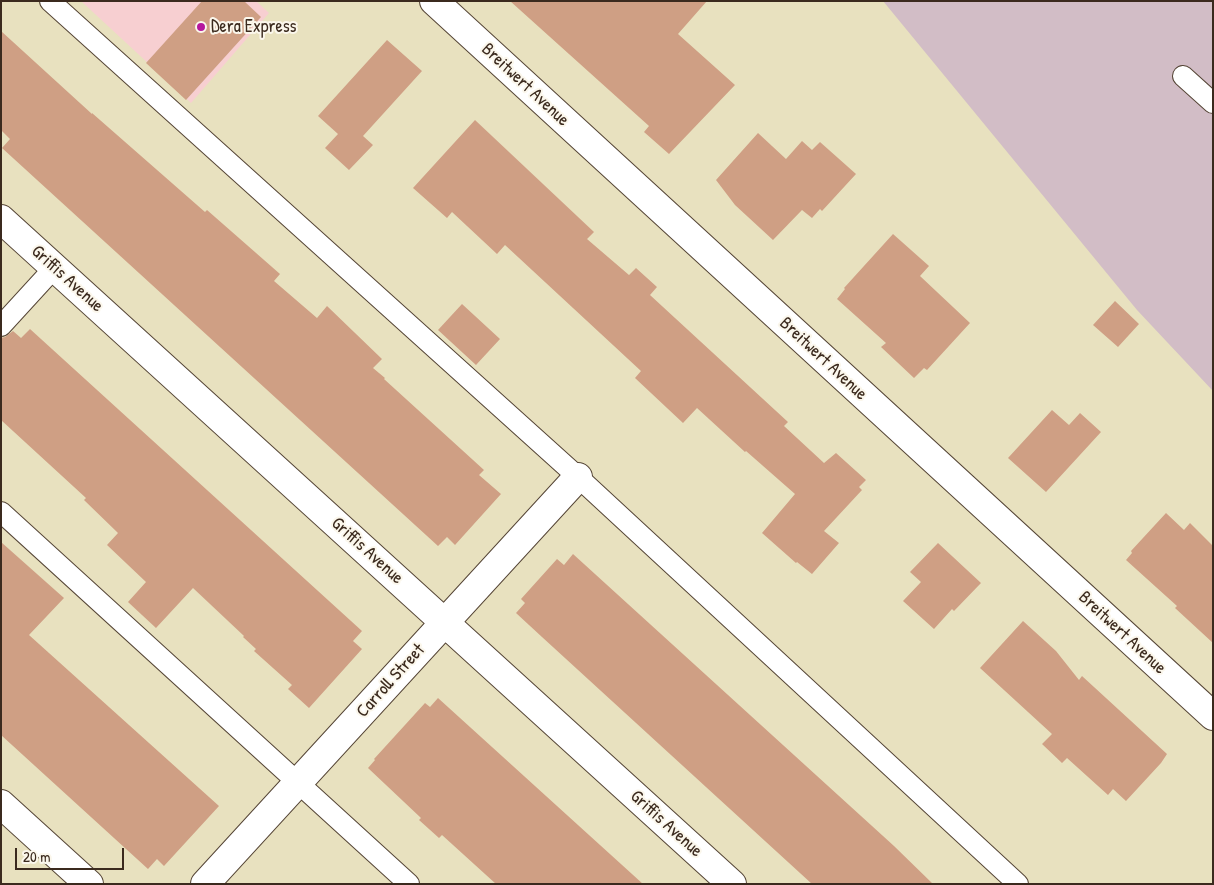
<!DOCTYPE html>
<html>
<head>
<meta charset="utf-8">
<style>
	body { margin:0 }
	#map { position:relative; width:1214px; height:885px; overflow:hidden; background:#e8e1bf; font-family:"Patrick Hand",sans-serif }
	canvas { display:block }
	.frame { position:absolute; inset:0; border:2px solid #3b2a1e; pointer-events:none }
	.scale { position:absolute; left:15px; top:848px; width:109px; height:22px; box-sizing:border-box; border:2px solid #3b2a1e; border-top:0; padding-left:6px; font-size:15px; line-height:18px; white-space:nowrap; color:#3b2a1e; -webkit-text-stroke:4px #fbf7ec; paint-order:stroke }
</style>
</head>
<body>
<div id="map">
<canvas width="1214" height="885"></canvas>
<div class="frame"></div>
<div class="scale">20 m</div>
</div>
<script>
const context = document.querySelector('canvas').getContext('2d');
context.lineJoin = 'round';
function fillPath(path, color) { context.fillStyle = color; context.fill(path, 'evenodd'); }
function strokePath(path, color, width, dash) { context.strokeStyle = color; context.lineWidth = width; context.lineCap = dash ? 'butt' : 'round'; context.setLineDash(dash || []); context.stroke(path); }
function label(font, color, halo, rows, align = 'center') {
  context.font = font + ' "Patrick Hand",sans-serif'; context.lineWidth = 4; context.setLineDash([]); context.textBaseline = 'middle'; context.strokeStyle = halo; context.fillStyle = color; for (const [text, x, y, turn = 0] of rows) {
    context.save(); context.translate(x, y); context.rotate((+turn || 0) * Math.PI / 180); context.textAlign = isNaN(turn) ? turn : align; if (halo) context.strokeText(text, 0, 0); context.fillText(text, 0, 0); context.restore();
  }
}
const built = new Path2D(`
	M81,1H256L269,13L191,103Z`);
const industrial = new Path2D(`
	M883,1H1213V391L1137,310Z`);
const building = new Path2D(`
	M202,1H244L261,17L186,100L146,63Z
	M510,1H707L678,34L735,85L669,154L644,132L649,126Z
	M1,31L92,114V113L205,212L207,210L280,274L274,281L317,318L327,306L382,359L373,368L385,378L384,379L484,470L479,475L501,494L455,545L447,537L438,546L2,148L10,139L1,130Z
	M387,40L422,71L363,136L373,145L349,170L325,148L338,134L318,116Z
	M475,120L594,232L587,239L629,275L636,268L657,287L650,295L788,422L784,426L824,463L836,453L866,480L859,487L862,490L824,531L839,543L812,574L797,562L796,563L762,533L795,494L746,451L745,452L697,408L683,423L635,378L641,371L505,245L497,254L452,212L447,218L413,188Z
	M758,133L786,159L802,141L812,150L820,142L856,174L822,211L820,209L812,218L802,210L773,240L735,205L716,180Z
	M893,234L929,266L920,276L970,323L927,370L924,368L914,378L881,347L886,343L837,299L845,289L844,288Z
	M1115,301L1139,324L1118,347L1093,325Z
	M462,304L500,339L476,365L438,330Z
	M30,329L362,631L353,641L362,649L309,708L288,689L292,685L254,651L256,649L243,637L244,636L193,588L156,628L128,602L146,582L107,545L118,533L84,500L86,498L1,420V338L5,337L13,331L21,338Z
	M1052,410L1069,425L1080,413L1101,432L1046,492L1008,458Z
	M1166,513L1184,530L1190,523L1213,546V643L1175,608L1177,606L1126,560L1132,553L1131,551Z
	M1,542L64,598L29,635L219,806L164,866L157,859L148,869L1,735Z
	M938,543L981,583L954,611L952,609L934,629L903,601L921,582L910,572Z
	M573,554L894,846L933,884H812L542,637L516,613L525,603L521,599L557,559L564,565Z
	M1023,621L1056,651L1079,680L1082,676L1167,754L1161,763L1126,801L1113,789L1108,795L1067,758L1062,763L1042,744L1052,734L980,668Z
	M438,698L600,845L643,884H496L442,835L439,838L419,820L421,818L368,768L375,760L374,759L425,703L430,707Z`);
const lane = new Path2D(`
	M50,1L578,477L1018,884
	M1183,76L1213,103
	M1,326L55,267
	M1,512L409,884`);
const street = new Path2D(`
	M434,1L1213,716
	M1,219L732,884
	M1,804L89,884
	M205,884L578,477`);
const markers = [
	[201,27,5,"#b5179e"]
];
const poiNames = [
	["Dera Express",211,27]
];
const streetNames = [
	["Breitwert Avenue",525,85,43],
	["Griffis Avenue",67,279,42],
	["Breitwert Avenue",823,359,43],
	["Griffis Avenue",367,551,42],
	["Breitwert Avenue",1122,633,43],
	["Carroll Street",391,681,-48],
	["Griffis Avenue",666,824,42]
];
fillPath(built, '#f7cfd1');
fillPath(industrial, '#d2bdc6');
fillPath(building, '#cf9f84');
strokePath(lane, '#554536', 22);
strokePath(street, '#554536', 30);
strokePath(lane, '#fff', 20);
strokePath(street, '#fff', 28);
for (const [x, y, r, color] of markers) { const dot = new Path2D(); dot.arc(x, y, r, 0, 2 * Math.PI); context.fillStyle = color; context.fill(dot); strokePath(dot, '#fbf7ec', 2); }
label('18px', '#3b2a1e', '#fbf7ec', poiNames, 'left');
label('18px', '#3b2a1e', '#fbf7ec', streetNames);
</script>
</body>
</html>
